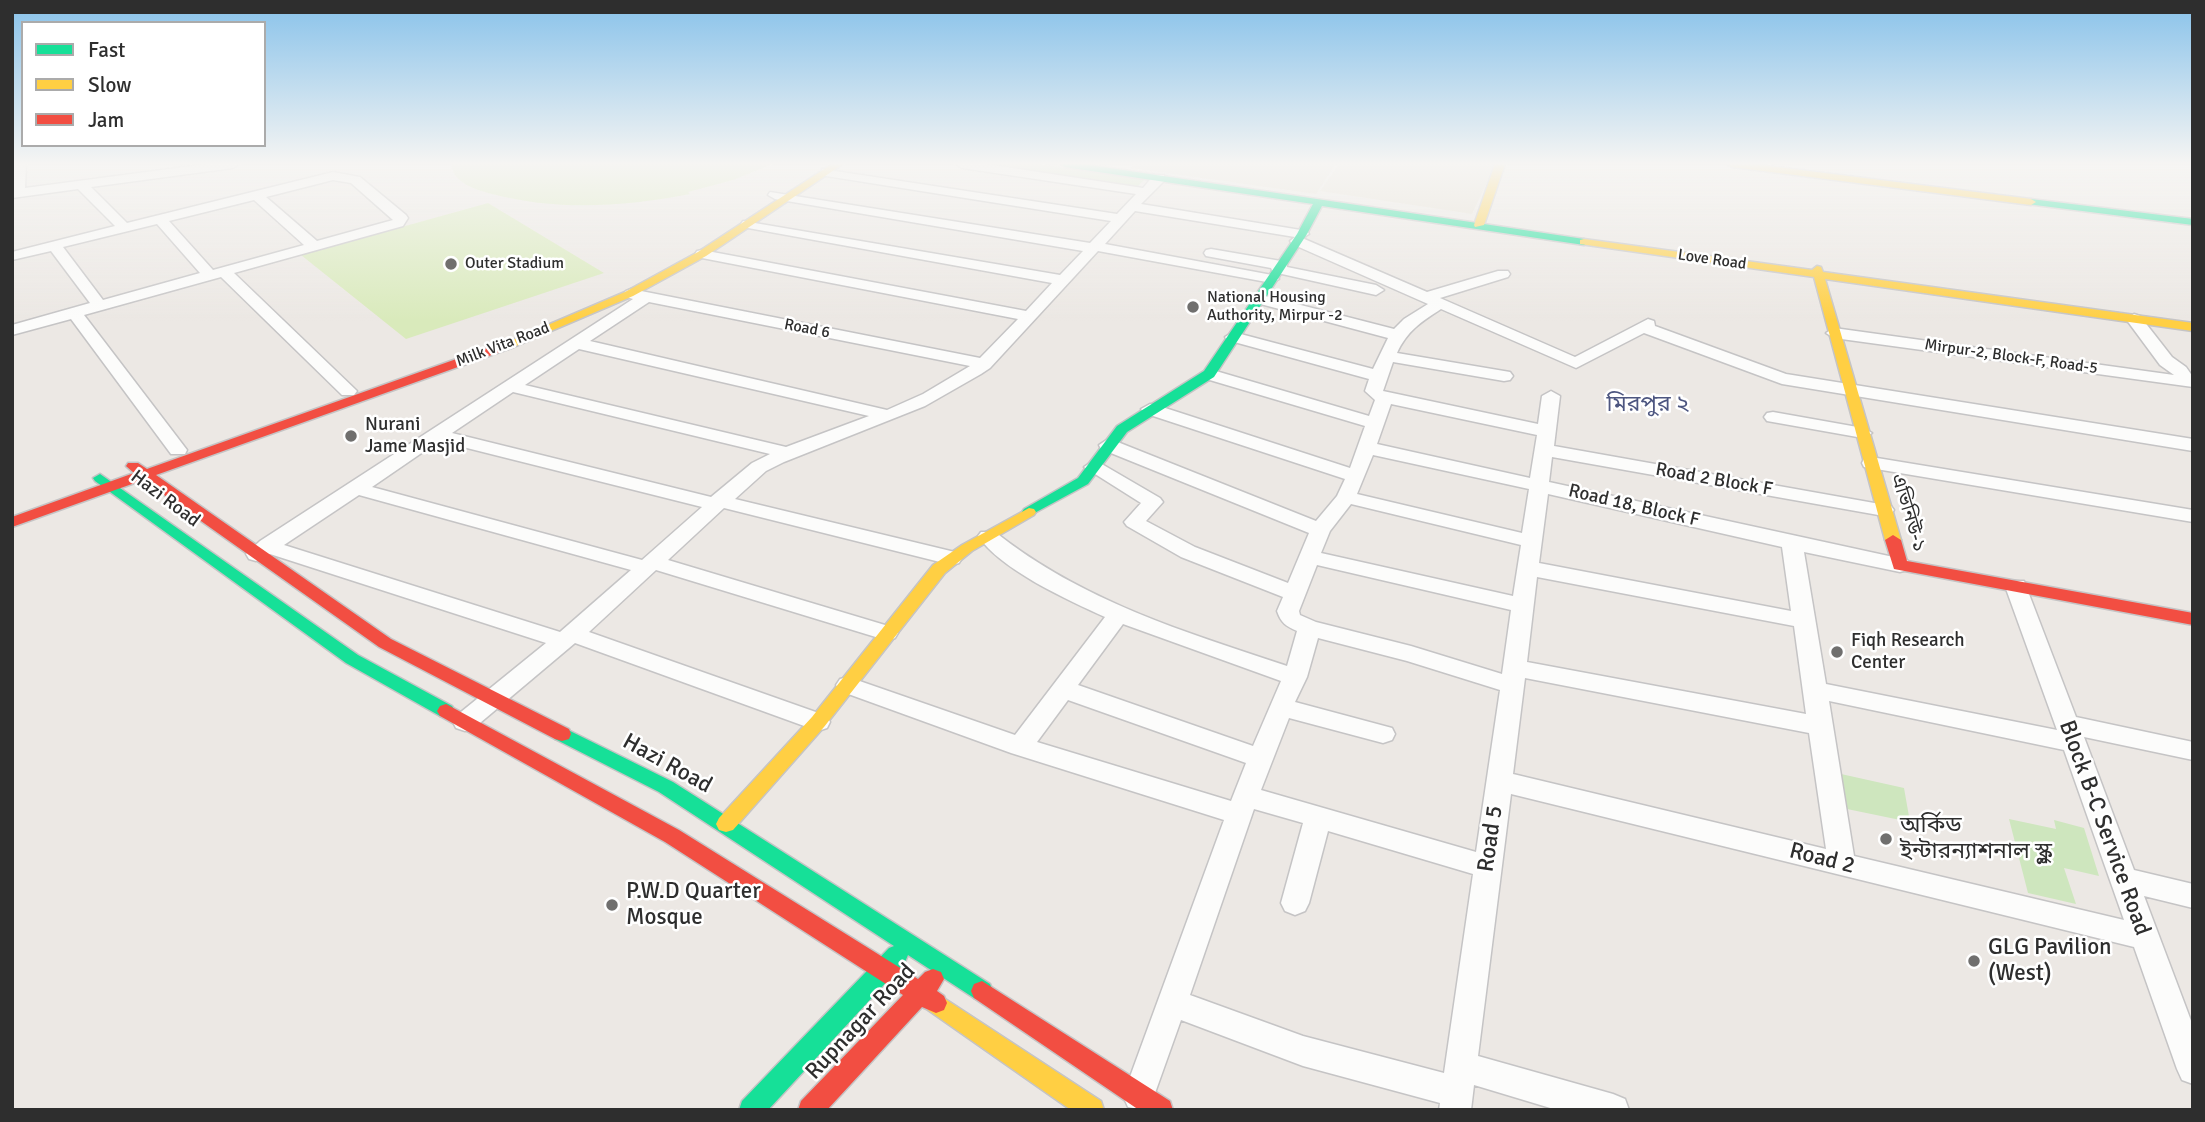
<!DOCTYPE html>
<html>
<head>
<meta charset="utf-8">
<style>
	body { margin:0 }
	#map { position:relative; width:2205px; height:1122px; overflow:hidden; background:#ece8e4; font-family:Signika,sans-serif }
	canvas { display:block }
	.frame { position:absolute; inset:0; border:14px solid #2e2e2e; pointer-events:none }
	.legend { position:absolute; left:21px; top:21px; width:245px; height:126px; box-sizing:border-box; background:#fff; border:2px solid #ababab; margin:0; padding:9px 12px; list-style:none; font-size:21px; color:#2e2e2e }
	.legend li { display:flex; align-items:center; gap:14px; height:35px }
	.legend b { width:35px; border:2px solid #ababab }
</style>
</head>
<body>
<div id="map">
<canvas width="2205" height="1122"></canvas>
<div class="frame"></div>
<ul class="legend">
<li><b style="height:9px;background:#16e098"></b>Fast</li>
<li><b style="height:9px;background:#ffcf43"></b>Slow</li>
<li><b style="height:9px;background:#f24e42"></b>Jam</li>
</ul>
</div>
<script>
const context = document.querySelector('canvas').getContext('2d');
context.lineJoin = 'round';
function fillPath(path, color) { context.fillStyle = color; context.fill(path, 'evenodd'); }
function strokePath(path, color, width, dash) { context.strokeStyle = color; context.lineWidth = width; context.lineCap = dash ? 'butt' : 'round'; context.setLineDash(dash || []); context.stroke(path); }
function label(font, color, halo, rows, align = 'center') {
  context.font = font + ' Signika,"Noto Sans Bengali",sans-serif'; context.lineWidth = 5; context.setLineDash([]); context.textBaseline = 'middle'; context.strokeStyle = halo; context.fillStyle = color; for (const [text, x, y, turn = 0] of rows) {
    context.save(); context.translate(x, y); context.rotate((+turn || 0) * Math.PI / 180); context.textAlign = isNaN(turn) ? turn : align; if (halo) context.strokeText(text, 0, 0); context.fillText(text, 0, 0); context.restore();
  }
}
const education = new Path2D(`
	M1135,164H1336L1316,194L1130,168Z
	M1339,164H1496L1472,214L1320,191Z`);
const green = new Path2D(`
	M980,164H1039L1145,179L1136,188Z
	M1841,774L1904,788L1910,822L1847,809Z
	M2009,819L2056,829L2054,820L2084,828L2099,876L2064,868L2076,904L2028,893Z`);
const pitch = new Path2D(`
	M451,164H773L733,180L688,192L690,194C624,207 557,211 492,194C476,190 453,183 451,164Z
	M488,203L604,273L406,339L301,255Z`);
const street = new Path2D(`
	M14,164H26L25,188L207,164H239L233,168L91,187L127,223L333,172L360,177L406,215L408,218L403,226L234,273L357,391L354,395H342L221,277L84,315L187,450L185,454H171L71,319L12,335V325L90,303L51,251L12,260V252L115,226L78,189L12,198ZM333,180L351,183L393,220L317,241L266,197ZM254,200L304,245L213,270L169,221ZM157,224L200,273L103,300L63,247Z
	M956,164H986L1143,188L1154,175H1164V181L1141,204L1307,231L1309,234L1302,238L1427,292L1498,271H1508L1510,274L1508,277L1440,298L1575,357L1648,319L1654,321L1655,326L1786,374L2193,439V451L1782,384L1644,333L1576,368L1441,309C1421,322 1407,331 1397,353L1504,371L1510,372L1513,376L1510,380L1504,381L1393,362L1383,391L1538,424L1542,396L1551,391L1560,396L1554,446L1891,506L1894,510L1891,514L1884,516L1552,457L1549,482L1907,560L1911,565L1907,570L1900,572L1804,552L1826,684L2057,730L2005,586L2008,581H2024L2076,717L2193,742V760L2084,737L2134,870L2193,884V908L2144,896L2193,1026V1084L2182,1080L2177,1069L2134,947L1511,794L1478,1056L1613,1094L1625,1099L1629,1110H1557L1474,1085L1471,1110H1439L1440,1103L1303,1066L1181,1020L1150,1107L1144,1110L1128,1107L1123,1096L1224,820L1011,753L840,691L836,685L840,679L848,677L1015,735L1105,617C1068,600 1001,570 978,536L981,532H995C1082,601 1182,631 1287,666L1297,631C1286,626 1281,623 1277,611L1283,597L1181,557L1127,526L1124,522L1141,503L1084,467L1093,461L1100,463L1160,498L1163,502L1146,521L1195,547L1288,583L1309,533L1101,449L1099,445L1108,439L1115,441L1316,521L1337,496L1345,479L1144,413L1141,409L1150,404L1156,405L1350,468L1365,426L1203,378L1200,374L1209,369L1369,416L1375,400L1365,391L1369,379L1227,340L1225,337L1233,332L1373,369L1388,338L1253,302L1250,299L1258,294L1394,329L1404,319L1428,304L1292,244L1290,241L1295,237L1135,211L1105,244L1272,275L1279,279L1272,283L1098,251L990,368L981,374L925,406L784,462L766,471L735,499L959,553L962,558L959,563L952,565L724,508L668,560L895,628L898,633L895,638L887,641L879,638L656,570L589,632L827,716L830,722L827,728L818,731L575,643L474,728L465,731L456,728L453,722L456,716L546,643L270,554L256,561L249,559L246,554L260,541L633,299L626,297L623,294L626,291L631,289L980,358L1018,319L702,258L695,254L697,251L702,250L1026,311L1052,283L748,228L741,224L743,221L1060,275L1083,251L775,199L768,195L770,192L1090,243L1111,221L826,176L822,175V169L1117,214L1136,194L962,168ZM649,302L970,366L923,394L887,410L590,341ZM579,349L869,416L786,447L525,385ZM513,392L770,454L752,463L711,497L452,433ZM1391,404L1537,435L1530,478L1377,444ZM439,441L702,507L642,560L372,487ZM1373,455L1529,489L1522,533L1357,494ZM1548,494L1782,547L1791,611L1539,563ZM359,495L631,570L560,632L284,545ZM1351,504L1521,545L1513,596L1321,553L1330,531ZM1317,565L1511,610L1502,674L1411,646L1316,622L1300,615L1299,611ZM1537,577L1794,626L1806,714L1527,662ZM1123,624L1281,681L1253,746L1078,685ZM1318,638L1407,661L1500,690L1476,852L1261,790L1289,718L1383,743L1392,740L1395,734L1392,728L1295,702L1307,677ZM1525,678L1809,733L1826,849L1513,774ZM1068,700L1246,763L1231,801L1037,742ZM1829,701L2064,750L2124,920L1854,856ZM1254,809L1303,823L1281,903L1285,911L1295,915L1305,911L1309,903L1328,831L1473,874L1444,1073L1303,1036L1190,995Z
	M1211,249L1281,261L1286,262L1287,267L1376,285L1384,290L1376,295L1273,272L1271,268L1206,256L1204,253L1206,250Z
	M2134,314L2140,316L2172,357L2186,367L2193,377V387L1834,338L1826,333L1834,328L2174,375L2160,365L2126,319Z
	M1773,412L1863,428L1872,433L1863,438L1767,421L1764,417L1767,413Z
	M1871,457L2193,510V522L1864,467L1862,463L1864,459Z`);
const fast = new Path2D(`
	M1060,164H1083L1584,239L1589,242L1584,245L1322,206L1307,234L1214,377L1127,432L1088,484L1029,516L1024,515L1022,512L1024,509L1078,478L1117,426L1204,371L1297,234L1313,204L1065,167Z
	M2031,199L2193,219V225L2027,204L2026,202Z
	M100,474L358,655L452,706L455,711L452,716H440L346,663L95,481L93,478Z
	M562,727L673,782L990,984L993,991L990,998L982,1001L974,998L908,955L905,962L768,1110H739L742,1101L889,948L894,946L659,792L555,739L553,734L555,729Z`);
const slow = new Path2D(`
	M832,164H843L706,256L633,296L511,348L507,349L501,345L625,292L698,252Z
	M1495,164H1505L1484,225L1475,227L1474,225Z
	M1727,164H1753L2031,199L2036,202L2031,205L1732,167Z
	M1584,239L1812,270L1817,266L1821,267L1823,272L2193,323V331L1825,279L1901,540L1893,545L1885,540L1814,277L1580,244V240Z
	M1029,508L1034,509L1036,512L1034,515L972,551L945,573L824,727L733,830L726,832L719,830L716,824L719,818L812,717L933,565L962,545Z
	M936,993L1101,1101L1104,1110H1071L928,1010L925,1003L928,996Z`);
const jam = new Path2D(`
	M507,341L511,342V348L156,475L391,639L569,729L571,734L569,739L562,741L555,739L379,647L143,480L12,527V517L134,473L126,466L128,463H138L147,469Z
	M1893,535L1901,540L1907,561L2193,613V625L1894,569L1885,540Z
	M446,704L679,830L918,979L925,972L933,969L941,972L944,979L937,991L944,996L947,1003L944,1010L936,1013L922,1007L827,1110H798L801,1101L903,995L665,842L440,716L437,711L440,706Z
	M982,981L1170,1101L1173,1110H1139L974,998L971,991L974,984Z`);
const markers = [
	[451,264,7,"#706f6e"],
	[1193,307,7,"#706f6e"],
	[351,436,7,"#706f6e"],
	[1837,652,7,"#706f6e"],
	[1886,839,7,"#706f6e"],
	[612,905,7,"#706f6e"],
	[1974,961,7,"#706f6e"]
];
const farStreetnames = [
	["Love Road",1712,260,8],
	["Road 6",807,329,11],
	["Milk Vita Road",503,345,-21],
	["Mirpur-2, Block-F, Road-5",2011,357,8]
];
const farPoinames = [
	["Outer Stadium",465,264],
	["National Housing",1207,298],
	["Authority, Mirpur -2",1207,316]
];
const poiNames = [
	["Nurani",365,425],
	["Jame Masjid",365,447],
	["Fiqh Research",1851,641],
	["Center",1851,663]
];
const streetNames = [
	["Road 2 Block F",1714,480,10],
	["Hazi Road",165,499,37],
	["Road 18, Block F",1634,506,13],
	["এভিনিউ-১",1908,513,73]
];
const quarterNames = [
	["মিরপুর ২",1648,405]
];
const nearStreetnames = [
	["Hazi Road",667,764,29],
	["Block B-C Service Road",2104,828,70],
	["Road 5",1491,839,-82],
	["Road 2",1822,859,14],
	["Rupnagar Road",861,1022,-47]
];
const nearPoinames = [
	["অর্কিড",1900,826],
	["ইন্টারন্যাশনাল স্কুল",1900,852],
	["P.W.D Quarter",626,892],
	["Mosque",626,918],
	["GLG Pavilion",1988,948],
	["(West)",1988,974]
];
fillPath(education, '#e6e0d3');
fillPath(green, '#cee6be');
fillPath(pitch, '#d9eabb');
strokePath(street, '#c5c4c5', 3);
strokePath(fast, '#c5c4c5', 3);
strokePath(slow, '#c5c4c5', 3);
strokePath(jam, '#c5c4c5', 3);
fillPath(street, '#fcfcfb');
fillPath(fast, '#16e098');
fillPath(slow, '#ffcf43');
fillPath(jam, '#f24e42');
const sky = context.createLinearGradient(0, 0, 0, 321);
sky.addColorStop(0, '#88c2ea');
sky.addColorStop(0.51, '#f6f5f3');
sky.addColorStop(1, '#f6f5f300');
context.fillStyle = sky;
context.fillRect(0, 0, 2205, 321);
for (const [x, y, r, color] of markers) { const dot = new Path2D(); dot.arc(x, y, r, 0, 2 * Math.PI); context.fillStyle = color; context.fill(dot); strokePath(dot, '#fff', 2.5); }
label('16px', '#2e2e2e', '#fff', farStreetnames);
label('16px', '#2e2e2e', '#fff', farPoinames, 'left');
label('19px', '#2e2e2e', '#fff', poiNames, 'left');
label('19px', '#2e2e2e', '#fff', streetNames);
label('23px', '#4d5680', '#fff', quarterNames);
label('23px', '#2e2e2e', '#fff', nearStreetnames);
label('23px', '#2e2e2e', '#fff', nearPoinames, 'left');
</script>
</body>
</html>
